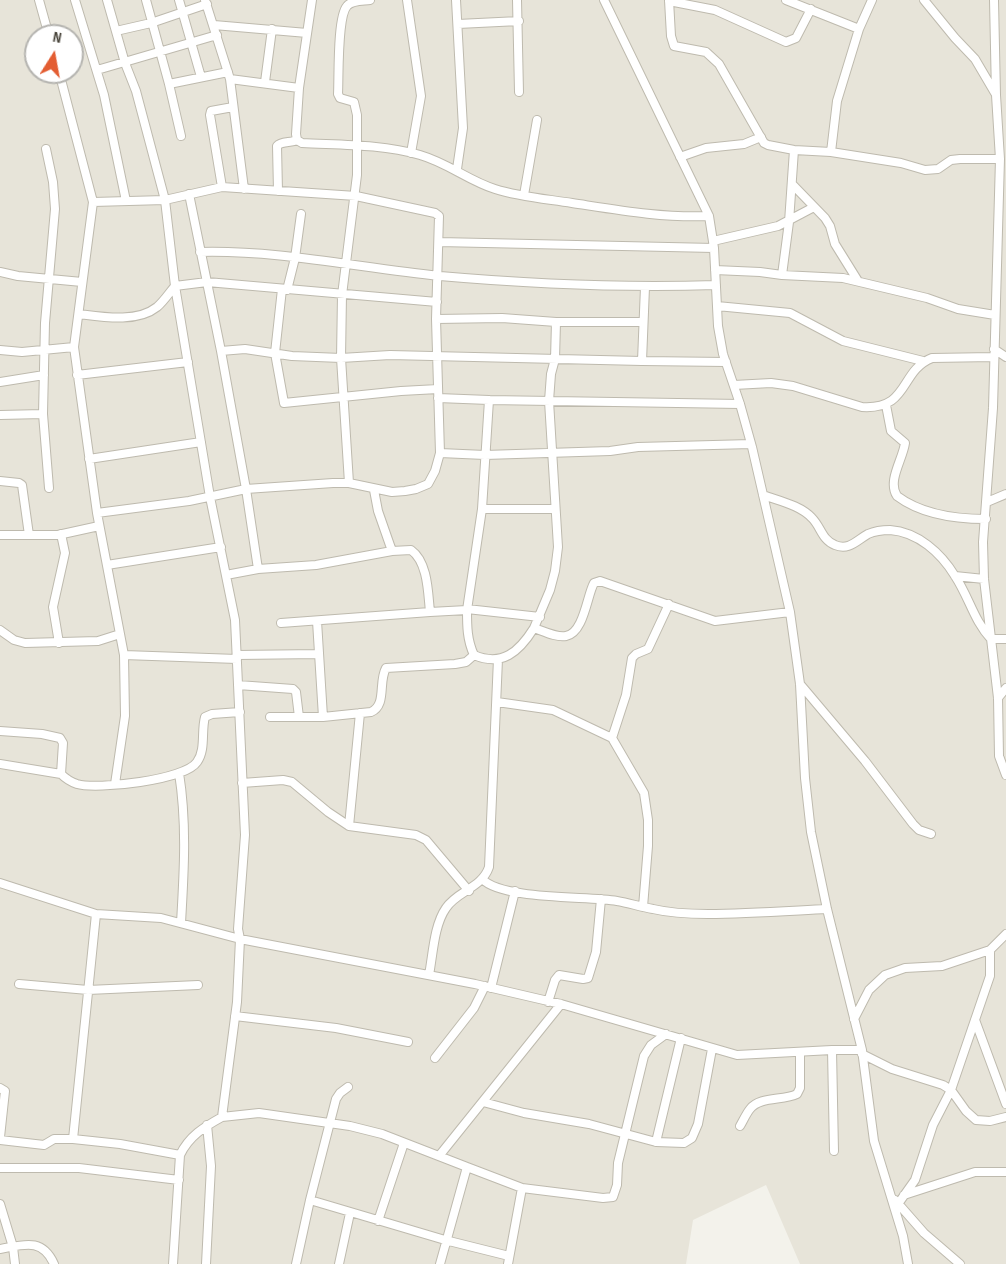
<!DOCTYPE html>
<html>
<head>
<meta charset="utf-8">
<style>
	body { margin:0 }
	#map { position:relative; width:1006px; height:1264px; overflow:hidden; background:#f3f2eb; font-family:"Sofia Sans Condensed",sans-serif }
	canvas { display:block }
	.north { position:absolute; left:24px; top:24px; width:60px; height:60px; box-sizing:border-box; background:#fff; border:2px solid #b5b4b0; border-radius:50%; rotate:11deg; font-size:16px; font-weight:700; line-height:24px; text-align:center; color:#474339 }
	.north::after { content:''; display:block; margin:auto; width:21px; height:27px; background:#e35d32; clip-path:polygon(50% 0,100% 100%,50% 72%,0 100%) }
</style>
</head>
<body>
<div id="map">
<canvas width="1006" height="1264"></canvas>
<div class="north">N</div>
</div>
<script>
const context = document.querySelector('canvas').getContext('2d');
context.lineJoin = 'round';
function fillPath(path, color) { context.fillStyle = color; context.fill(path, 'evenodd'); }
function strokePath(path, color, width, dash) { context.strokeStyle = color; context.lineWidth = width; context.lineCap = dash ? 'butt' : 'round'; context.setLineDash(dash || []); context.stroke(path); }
const residential = new Path2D(`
	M0,0H1006V1264H800L766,1185L693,1220L686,1264H0ZM36,36H72V72H36Z`);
const street = new Path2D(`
	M39,0L49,36
	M75,0L104,95L126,201
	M146,0L169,84L181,136
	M179,0L201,77
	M205,0L230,79L244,189
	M407,0L421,96L411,153
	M456,0L463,128L457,169
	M517,0L519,92
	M604,0L709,216L714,248L718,326L723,354L740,404L752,447L790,612L800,684L805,778L811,832L827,909L862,1050L874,1141L903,1236L908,1264
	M669,0L671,36L674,46L706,52L719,64L764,143L768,145L794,150L831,152L901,163L925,170L938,169L951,160L960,159H1000
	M786,0L859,29
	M924,0L955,38L975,59L995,93
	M994,0L996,95L1000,159L993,408L983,542L984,579L998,698L999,756L1006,775
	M669,1L715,10L786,42L796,38L811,9
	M458,24L519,21
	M214,25L307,33
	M116,31L151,23L207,4
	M97,70L217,35
	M59,72L93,202L74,347L97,513L189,501L246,489L333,483H349L392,492L405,491L416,489L428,484L435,471L440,453L436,319L439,216L435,213L356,196L222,187L165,200L93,202
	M230,79L299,88L312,0
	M265,82L272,29
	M169,84L228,72
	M299,88L296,134L297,140L302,143C341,145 382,144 420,155C448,163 469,181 495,189C520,197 547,199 572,203C618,210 662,218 709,216
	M46,149L53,182L55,209L45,323L43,414L49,488
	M831,152L837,101L859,29L872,0
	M680,157L706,148L744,144L761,137
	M792,184L825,218L830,226L835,244L858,281
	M222,187L210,115L211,111L233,107
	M278,191L277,146C281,141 291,143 297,140
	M189,194L221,351L246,489L258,569
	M524,195L537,120
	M713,241L778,226L814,207
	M439,242L714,248
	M200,252C280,250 360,268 440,276C531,284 624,288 716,285
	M715,270L760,272L782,275L789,222L794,150
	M0,272L18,276L82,282
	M782,275L843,278L927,298L958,309L995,315
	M282,289L275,353L284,403L401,391L438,389
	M287,290L295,258L301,214
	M717,306L790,313L843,341L923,361
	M79,314C103,317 137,323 157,307C164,301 169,293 175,286L207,282L437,302
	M436,319L502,318L556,322L555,359L551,374L549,401L558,547L555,571L550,590L534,628
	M556,322H643
	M994,349L1006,357
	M0,350L22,352L74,347
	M221,351L245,349L292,356L341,358L390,355L642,361L645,287
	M642,361L726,362
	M77,375L188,362
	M0,382L44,375
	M734,385L771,383L793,386L862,407C910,410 899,371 932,358L993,357
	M438,398L489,400L740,404
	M886,405L891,431L905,443C903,459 887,481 897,496C921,514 956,519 986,519
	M0,415L43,414
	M440,453L485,455L610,451L638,447L751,444
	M89,459L201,442
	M0,481L19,483L22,485L29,535
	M349,483L341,358L342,295L357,175V115L354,102L340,98L338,94C339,77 337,17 347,6C352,0 363,1 370,0
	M374,490L378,511L392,551L411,550C428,562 428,593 430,612L467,610C467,626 467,640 474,655C502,667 519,652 534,628C543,631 557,638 566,636C584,633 587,595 594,583L600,581L715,621L790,612
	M763,495C779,501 800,505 812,518C821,527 822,540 835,545C849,551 857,540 868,534C875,531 882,530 890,530C918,532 941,553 955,576C969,597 974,621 991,639H1006
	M987,502L1006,494
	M482,509H555
	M97,513L124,655L125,716L115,784
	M0,535H58L99,526
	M107,565L221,547
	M226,575L258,569L316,565L392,551
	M955,576L984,579
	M467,609L540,617
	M467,610L482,509L489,400
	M317,621L323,717
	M281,623L430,612
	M0,630L14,640L25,643L98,641L120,634
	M59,643L53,607L65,553L61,534
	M124,655L237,659
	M237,655L319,654
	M800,684L865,761L913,824L919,830L931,834
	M238,685L293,689L296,692L299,717
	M998,698L1006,688
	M497,702L553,710L612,738L644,793L648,820V846L643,907
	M270,717H323L371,712C387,705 378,682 386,668L455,664L466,662L474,655
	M0,731L42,734L60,738L63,743L61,774C65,778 71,782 77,784C97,790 185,780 197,762C206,750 201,731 205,717L212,714L240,712
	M612,738L626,695L632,658L636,654L648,649L669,604
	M0,764L61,774
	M179,773C187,823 184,872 181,923
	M242,783L283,780L292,782L328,812L349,826L416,835L426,840L469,891
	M349,826L360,713
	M482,879C503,900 586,896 617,901C629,903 641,907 653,909C670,913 689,914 708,914C747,914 788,911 827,909
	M0,883L96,914L73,1139
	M96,914L161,918L240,939L475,984L561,1004L737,1055L832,1050H862
	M429,975C433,954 434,925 446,908C457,891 482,888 489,867L498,659
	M19,984L88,990L198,985
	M491,988L515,891
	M548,1002L555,980L559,975L583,979L588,978L596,952L601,899
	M235,1016L336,1028L408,1042
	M854,1019L869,990L885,975L905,968L942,966L990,950L1006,934
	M975,1020L1006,1104
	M832,1050L834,1151
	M862,1054L892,1069L943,1085L951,1090L966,1111L976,1120L990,1121L1006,1117
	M435,1058L474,1008L485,986
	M0,1088L5,1091L0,1137
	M483,1102L524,1113L589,1124L656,1142L684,1143L692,1138L698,1124L712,1049
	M222,1117L259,1113L350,1126L382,1134L467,1167L440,1264
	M740,1126C743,1121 746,1114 750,1109C760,1096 783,1101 797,1094L800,1088V1052
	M0,1140L44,1145L54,1139H73L120,1144L180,1155C189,1136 204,1127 222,1117L237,1002L240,939L238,929L245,835L235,620L210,497L175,286L165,200L136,91L125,63L107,0
	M656,1142L681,1038
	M439,1156L561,1004
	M467,1167L522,1188
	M0,1168H79L179,1180
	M904,1195L975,1172H1006
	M310,1200L445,1240L509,1256
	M895,1200L924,1233L960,1264
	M0,1204L13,1247L15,1264
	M898,1204L915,1180L933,1125L951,1090L990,976V950
	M378,1221L404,1143
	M0,1249C23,1245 42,1237 54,1264
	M173,1264L180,1155
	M206,1264L211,1166L207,1125
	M296,1264L310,1200L336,1099L340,1093L348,1087
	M339,1264L350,1213
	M508,1264L522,1188L603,1198L613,1197L617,1185L618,1163L644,1056L651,1045L666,1034`);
fillPath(residential, '#e7e4d9');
strokePath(street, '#bebaae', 10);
strokePath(street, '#fff', 8);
</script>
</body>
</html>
